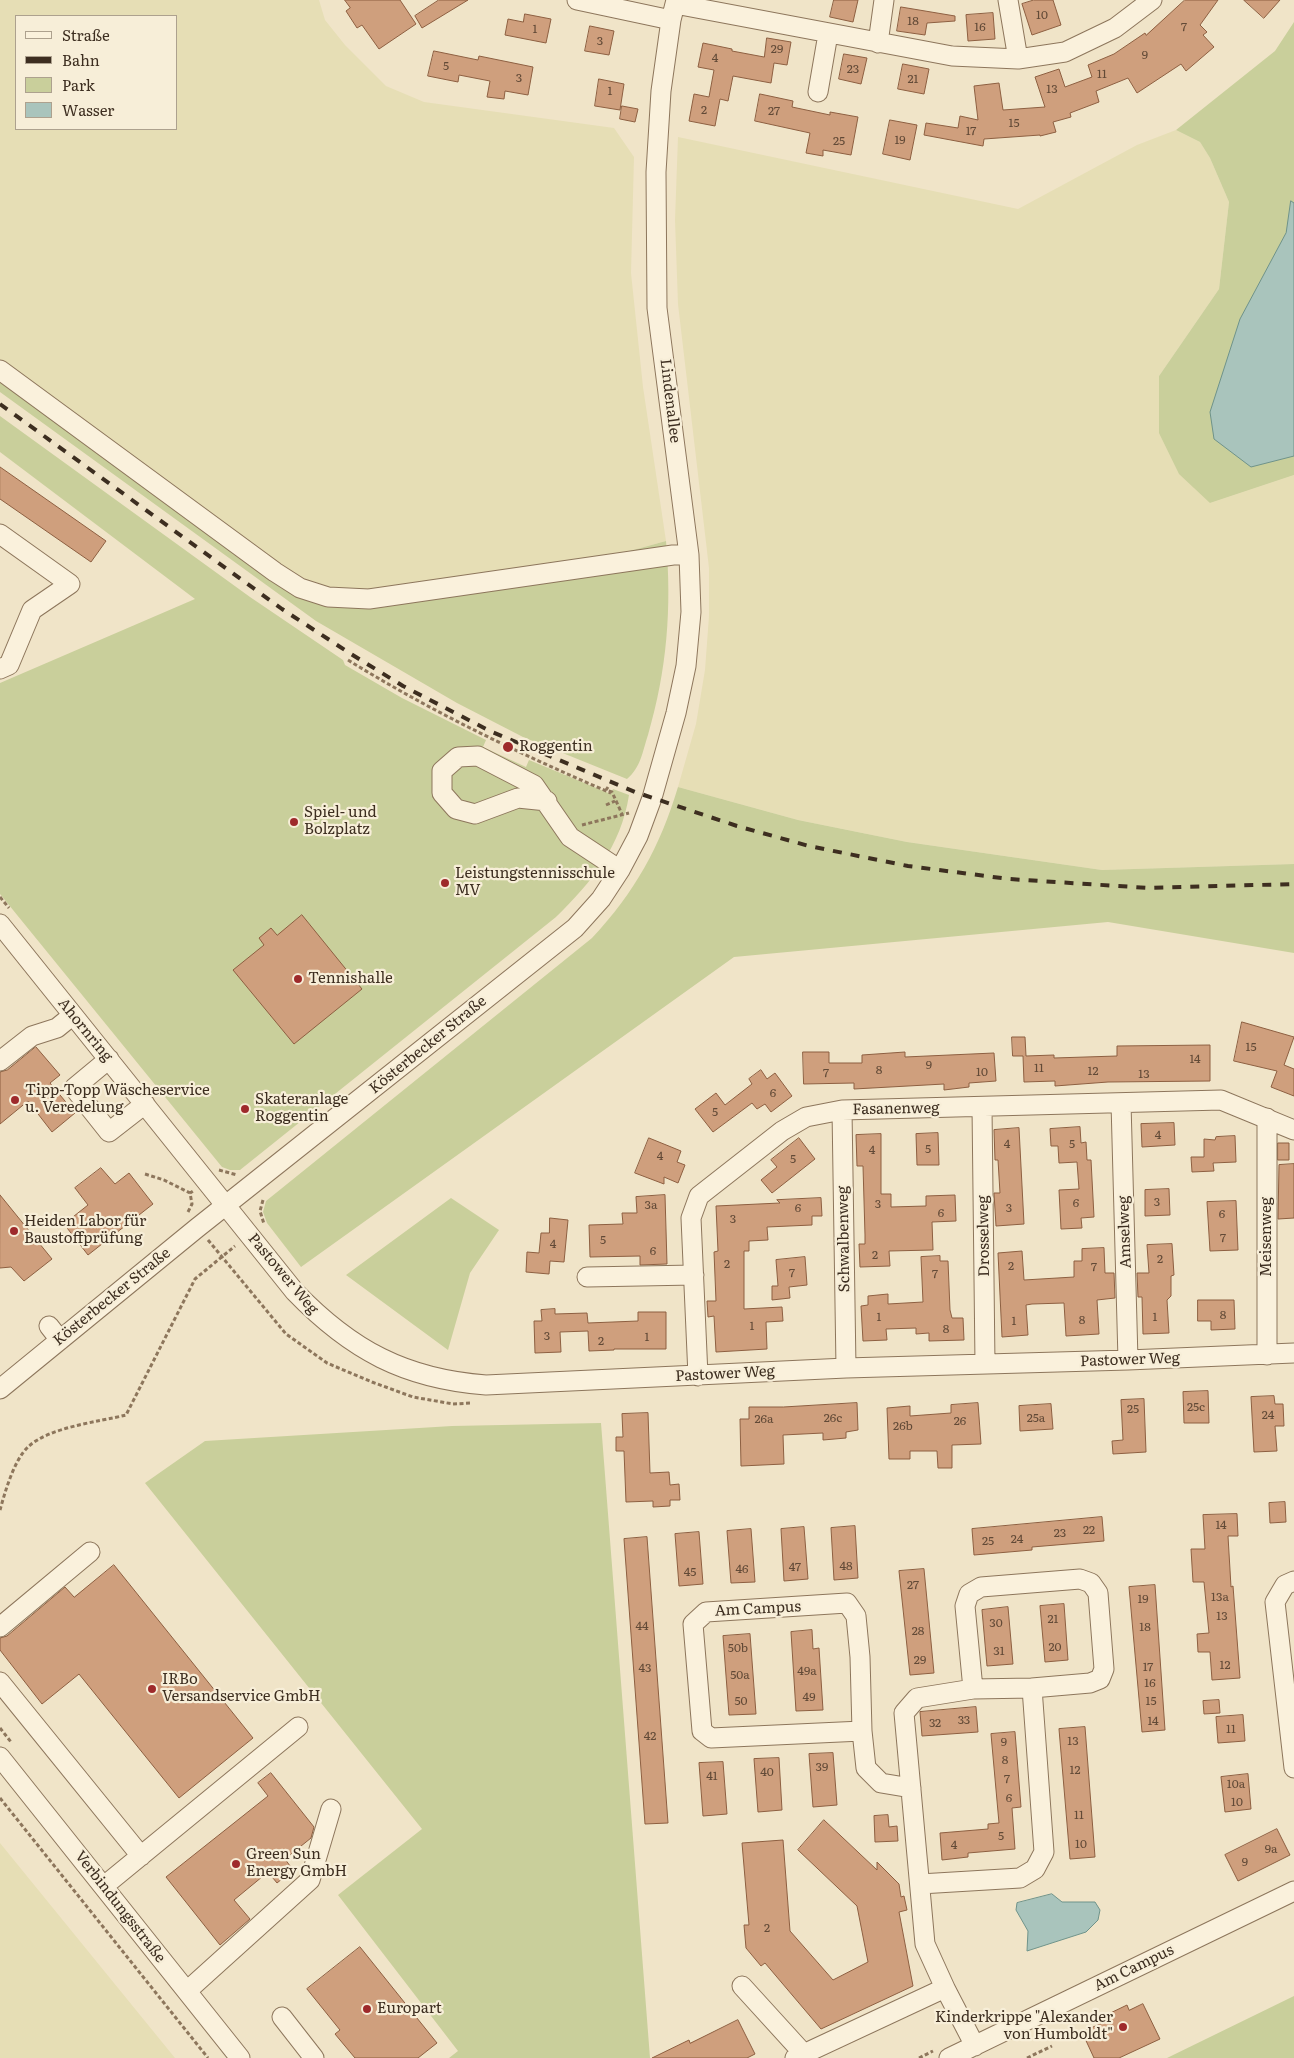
<!DOCTYPE html>
<html>
<head>
<meta charset="utf-8">
<style>
	body { margin:0 }
	#map { position:relative; width:1294px; height:2058px; overflow:hidden; background:#f0e4c8; font-family:Literata,serif }
	canvas { display:block }
	.legend { position:absolute; left:15px; top:15px; width:162px; height:115px; box-sizing:border-box; background:#f7eed8; border:1px solid #ada18e; margin:0; padding:6px 9px; list-style:none; font-size:15px; color:#3d2e20 }
	.legend li { display:flex; align-items:center; gap:10px; height:25px }
	.legend b { width:25px; border:1px solid #ada18e }
</style>
</head>
<body>
<div id="map">
<canvas width="1294" height="2058"></canvas>
<ul class="legend">
<li><b style="height:6px;background:#faf1dc"></b>Straße</li>
<li><b style="height:6px;background:#3d2e20"></b>Bahn</li>
<li><b style="height:14px;background:#c9cf9b"></b>Park</li>
<li><b style="height:14px;background:#a9c4bc"></b>Wasser</li>
</ul>
</div>
<script>
const context = document.querySelector('canvas').getContext('2d');
context.lineJoin = 'round';
function fillPath(path, color) { context.fillStyle = color; context.fill(path, 'evenodd'); }
function strokePath(path, color, width, dash) { context.strokeStyle = color; context.lineWidth = width; context.lineCap = dash ? 'butt' : 'round'; context.setLineDash(dash || []); context.stroke(path); }
function label(font, color, halo, rows, align = 'center') {
  context.font = font + ' Literata,serif'; context.lineWidth = 4.5; context.setLineDash([]); context.textBaseline = 'middle'; context.strokeStyle = halo; context.fillStyle = color; for (const [text, x, y, turn = 0] of rows) {
    context.save(); context.translate(x, y); context.rotate((+turn || 0) * Math.PI / 180); context.textAlign = isNaN(turn) ? turn : align; if (halo) context.strokeText(text, 0, 0); context.fillText(text, 0, 0); context.restore();
  }
}
const farmland = new Path2D(`
	M0,0H319L325,20L345,45L386,86L424,102L614,128L634,157L631,273L643,387L666,541L615,555L378,591L339,590L301,580L279,565L0,360ZM16,16H176V129H16Z
	M1176,130L1200,142L1210,158L1229,202L1219,289L1159,376L1210,503L1294,475V864L1102,870L907,842L798,820L678,787L696,724L705,670L709,616V568L678,304L675,220L678,137L1018,209L1137,145Z
	M0,1843L175,2058H0Z`);
const green = new Path2D(`
	M1294,22V475L1210,503L1179,474L1159,433V376L1219,289L1229,202L1210,158L1200,142L1176,130L1275,51Z
	M0,360L279,565L301,580L339,590L378,591L615,555L666,541C672,608 667,670 648,735C642,753 641,767 627,779L523,737L457,703L316,621L0,392Z
	M0,416L250,597L343,660L345,665L402,698L486,740L483,747L526,767L529,760L611,794L613,789L629,795C621,846 592,882 556,917L240,1170H230L222,1167L0,894V683L195,599L0,452Z
	M678,787L798,820L907,842L1102,870L1294,864V953L1108,922L734,957L301,1267L267,1223L263,1212L266,1201L592,938C635,892 660,847 678,787Z
	M451,1198L499,1230L470,1273L448,1350L346,1275Z
	M601,1423L650,2058H449L458,2051L338,1895L422,1829L145,1483L205,1441L452,1426Z
	M1294,1996V2058H1167Z`);
const water = new Path2D(`
	M1291,201L1294,203V456L1251,467L1214,439L1210,412L1240,319L1286,233Z
	M1052,1894L1062,1902H1095L1100,1910L1098,1920L1086,1932L1027,1951L1028,1931L1016,1910L1017,1903Z`);
const building = new Path2D(`
	M345,0H400L416,24L379,49L362,25L357,28L346,11L350,8Z
	M439,0H468L422,28L415,16Z
	M834,0H858L853,22L830,17Z
	M1034,0H1053L1061,25L1032,35L1022,4Z
	M1185,0H1218L1200,25L1207,32L1203,35L1214,47L1186,71L1181,64L1137,93L1128,78L1096,91L1099,102L1070,113L1071,117L1053,122L1056,132L1040,136V135L984,139L983,146L924,135L926,123L958,128L960,116L978,120L974,86L999,83L1003,110L1045,107L1035,77L1059,69L1065,87L1092,77L1088,65L1114,54L1145,33L1146,35Z
	M1244,0H1280L1264,18Z
	M901,7L955,16V21L927,23L925,35L897,31Z
	M993,13L995,39L968,41L966,15Z
	M525,14L551,19L546,43L505,35L508,19L523,22Z
	M590,26L614,31L609,55L585,51Z
	M767,38L791,42L787,65L774,63L771,83L733,76L728,101L720,99L715,126L689,121L694,94L709,97L714,70L698,67L703,43L732,49V51L764,57Z
	M434,51L478,60L479,56L533,67L528,95L505,91L504,99L487,97L490,81L459,75L458,82L428,76Z
	M844,54L867,58L861,84L839,79Z
	M903,64L929,69L924,94L898,89Z
	M599,79L624,84L620,110L595,106Z
	M760,94L793,101L792,107L830,115V112L858,117L851,155L823,150V156L806,153L810,133L755,121Z
	M622,106L638,109L635,122L620,119Z
	M890,120L917,125L910,160L883,154Z
	M0,467L106,541L91,562L0,499Z
	M302,915L362,989L294,1044L233,970L264,945L259,938L271,928L277,935Z
	M1242,1022L1294,1037L1284,1065L1294,1069V1096L1271,1087L1277,1071L1234,1061Z
	M1012,1037H1025L1026,1056L1054,1055V1058L1117,1056V1046L1210,1045V1081L1108,1082L1055,1086V1081L1024,1082L1023,1056H1013Z
	M36,1047L60,1075L50,1083L75,1113L52,1132L28,1101L0,1124V1072L7,1070Z
	M803,1052H829V1063H862V1055L905,1052V1057L994,1053L996,1081L969,1083V1087L944,1090V1084L854,1089V1083L804,1084Z
	M761,1070L767,1079L775,1073L792,1096L771,1112L765,1104L757,1109L752,1103L713,1132L695,1109L716,1093L725,1105L752,1084L749,1079Z
	M1174,1123L1175,1145L1142,1147L1141,1124Z
	M1080,1127L1081,1143L1086,1142L1087,1160H1091L1094,1217L1081,1218L1082,1228L1061,1229L1059,1190L1079,1189L1077,1162L1059,1163L1058,1146H1051L1050,1129Z
	M1019,1128L1024,1224L996,1226L994,1193H1000L998,1160H995L994,1130Z
	M938,1133L939,1165H917L916,1134Z
	M881,1134V1194H891V1207L926,1206V1196L955,1195L956,1221L932,1222L933,1250L889,1251L890,1266L860,1267L859,1244H865V1235L863,1166H857L856,1135Z
	M1235,1136L1236,1162L1213,1163L1214,1171L1192,1172L1191,1157H1204V1139L1215,1140L1216,1137Z
	M649,1138L681,1151L677,1162L685,1165L678,1183L664,1177V1184L635,1173Z
	M799,1138L815,1159L772,1193L761,1180L777,1167L771,1160Z
	M1278,1143H1289V1160H1278Z
	M1294,1164V1218L1278,1219L1279,1165Z
	M101,1168L115,1184L129,1173L153,1204L88,1255L64,1224L88,1205L75,1188Z
	M1169,1189L1170,1215L1145,1216V1190Z
	M0,1195L52,1259L24,1281L11,1267L0,1268Z
	M665,1195L667,1264L640,1265V1256L590,1257L589,1225L623,1224L622,1213H637L636,1197Z
	M821,1198L822,1216H812V1225L767,1227L768,1240L749,1241V1251H744V1309L782,1307L783,1321L766,1322L767,1349L716,1352L714,1316L708,1317L707,1301H716L714,1252L718,1251L716,1206L780,1203L777,1200Z
	M1236,1201L1238,1250L1210,1251L1207,1202Z
	M550,1218L568,1220L564,1262L550,1261L549,1274L526,1272L527,1252L539,1253L541,1233H549Z
	M1172,1244L1174,1275L1171,1276V1296L1167,1300L1169,1333L1143,1334L1142,1297H1138L1137,1273H1149L1147,1245Z
	M1104,1248L1105,1273H1114L1115,1298L1097,1300L1099,1334L1066,1336L1064,1303L1032,1304L1026,1305L1028,1335L1002,1337L998,1253L1022,1251L1024,1280L1074,1277V1261H1082V1249Z
	M940,1256V1261H948L950,1310L952,1318H963L964,1340L929,1341V1333L916,1334V1328L886,1329L887,1340L863,1341L861,1306L868,1305V1296L888,1294V1304L923,1302L921,1257Z
	M805,1257L807,1285L789,1287L790,1298L772,1300V1286H778L776,1260Z
	M1198,1300H1234L1235,1329L1211,1330V1321H1198Z
	M555,1309V1314L587,1313L588,1323L638,1321V1312H666V1349H614V1350L589,1351L588,1331L560,1332L561,1352L535,1353L534,1321H542L541,1310Z
	M1208,1391L1209,1423H1184L1183,1392Z
	M1274,1396L1275,1404H1283L1284,1426H1275L1277,1451L1254,1452L1251,1397Z
	M1144,1399L1146,1452L1113,1454L1112,1441L1123,1440L1121,1400Z
	M857,1403L858,1430L846,1432V1438L823,1440V1433L783,1435L784,1464L741,1466L740,1419H749V1407H783Z
	M978,1403L981,1444L952,1445V1468H938L937,1451H910V1459H889L887,1408L910,1406V1416L951,1413V1405Z
	M1051,1404L1053,1429L1020,1431L1019,1406Z
	M648,1413L650,1473L669,1472L670,1485L679,1484L680,1500H670V1506L653,1507V1501L626,1502L624,1451H616V1437H623L622,1414Z
	M1285,1502L1286,1522L1270,1523L1269,1503Z
	M1237,1514L1238,1536H1228L1231,1587L1233,1586L1240,1678L1212,1680L1210,1652H1198L1197,1634L1209,1633L1204,1582H1193L1191,1549H1205L1203,1515Z
	M1102,1517L1104,1541L1032,1547V1550L974,1555L972,1529Z
	M855,1526L858,1578L834,1580L831,1528Z
	M804,1527L808,1579L784,1581L781,1529Z
	M751,1529L755,1582L731,1583L727,1531Z
	M699,1532L703,1584L679,1586L675,1534Z
	M647,1537L668,1823L645,1824L624,1539Z
	M114,1565L253,1738L179,1798L79,1674L42,1704L0,1650V1638L7,1636L65,1587L74,1597Z
	M924,1569L934,1673L910,1675L899,1571Z
	M1155,1585L1165,1730L1142,1732L1129,1587Z
	M1064,1604L1068,1660L1045,1662L1040,1606Z
	M1008,1607L1013,1664L987,1666L982,1610Z
	M812,1630L813,1649L819,1648L823,1710L796,1711L791,1632Z
	M750,1634L756,1714L729,1715L723,1636Z
	M1219,1700L1220,1713L1204,1714L1203,1701Z
	M976,1707L978,1732L922,1736L920,1712Z
	M1243,1715L1245,1741L1218,1743L1216,1717Z
	M1085,1727L1095,1857L1070,1859L1059,1729Z
	M1015,1732L1021,1807L1012,1808L1015,1849L968,1853V1857L942,1860L940,1833L988,1829V1824L999,1823L991,1734Z
	M833,1753L837,1805L813,1807L809,1754Z
	M779,1758L782,1810L758,1812L754,1759Z
	M723,1762L727,1814L703,1816L699,1763Z
	M271,1773L314,1827L311,1838L285,1859L293,1870L277,1883L268,1872L234,1900L250,1919L220,1945L166,1877L268,1796L258,1783Z
	M1248,1774L1251,1809L1225,1812L1221,1777Z
	M888,1815L889,1827L897,1826L898,1841L875,1842L874,1816Z
	M824,1820L877,1870V1862L899,1884L901,1897L904,1896L907,1910L899,1912L913,1986L821,2029L765,1963L761,1966L746,1948L744,1925H749L742,1843L783,1840L790,1931L833,1980L868,1962L857,1906L798,1850Z
	M1277,1829L1290,1855L1238,1881L1225,1855Z
	M360,1947L437,2043L418,2058H355L335,2034L340,2030L307,1989Z
	M1143,2004L1160,2039L1119,2058H1094L1082,2032L1102,2023L1100,2018L1127,2005L1129,2010Z
	M738,2020L755,2054L747,2058H652L689,2040L690,2043Z`);
const path = new Path2D(`
	M348,660C432,712 520,754 611,793
	M608,787L606,790L612,792L622,814
	M606,805L615,801
	M582,825L629,813
	M0,897L9,908
	M219,1170L237,1175
	M145,1174L164,1180L190,1193
	M263,1200L260,1211L264,1224
	M188,1212L192,1204L190,1193L193,1191
	M208,1240L286,1334L327,1363L372,1382L413,1397L453,1404L471,1403
	M0,1510C5,1492 14,1460 28,1447C49,1427 98,1422 126,1415L195,1279L235,1246
	M0,1728L11,1742
	M0,1798L208,2058
	M919,2058L933,2051
	M1027,2058L1052,2046`);
const minor = new Path2D(`
	M577,0L671,20
	M1008,0L1018,59
	M675,4L952,56L1018,59L1065,52L1115,28L1152,0
	M878,43L884,0
	M818,92L828,34
	M0,370L275,572L300,588L328,597L369,599L673,555H689
	M0,534L70,584L32,610L9,665L0,669
	M547,801L518,798L475,814L456,809L442,793V771L458,757L478,756L534,785L570,837L620,870
	M0,924L295,1292C351,1350 405,1379 486,1385L846,1368L1128,1360L1294,1353
	M109,1059L74,1088L109,1132L145,1104
	M0,1061L32,1036L57,1028L73,1015
	M1121,1103L1128,1360
	M982,1107L985,1364
	M842,1110L846,1368
	M1267,1118V1355
	M587,1277L694,1275
	M49,1326L60,1340
	M698,1376L691,1218L699,1196L782,1131L806,1117L842,1110L1221,1100L1294,1130
	M0,1389L197,1228L575,928L601,899L620,870L638,836L652,798L676,713L686,666L691,612L689,555L657,308L656,172L661,91L671,20L676,0
	M1294,1581L1285,1585L1275,1602L1294,1768
	M0,1627L90,1552
	M0,1682L141,1856
	M973,1689L965,1606L969,1594L981,1587L1080,1579L1091,1583L1098,1593L1104,1669L1100,1679L1090,1683L1032,1688
	M862,1731L860,1657L856,1616L847,1603L706,1612L693,1624L702,1731L711,1738L862,1731L866,1768L881,1783L911,1788
	M0,1757L240,2058
	M104,1886L298,1727
	M742,1986L803,2053
	M945,1988L975,2046
	M187,1991L310,1880L331,1809
	M282,2017L314,2058
	M795,2058L945,1988L925,1944L904,1713L917,1698L973,1689L1032,1688L1044,1852L1035,1869L1020,1878L920,1884
	M949,2058L1294,1891`);
const rail = new Path2D(`
	M0,404L282,609L351,654L403,686L490,731L635,792L737,826L809,846L908,866L1009,879L1149,888L1294,884`);
const markers = [
	[508,747,6,"#9e2a2b"],
	[294,822,5,"#9e2a2b"],
	[445,883,5,"#9e2a2b"],
	[298,979,5,"#9e2a2b"],
	[15,1100,5,"#9e2a2b"],
	[245,1109,5,"#9e2a2b"],
	[14,1231,5,"#9e2a2b"],
	[152,1689,5,"#9e2a2b"],
	[236,1864,5,"#9e2a2b"],
	[367,2009,5,"#9e2a2b"],
	[1123,2027,5,"#9e2a2b"]
];
const numberNames = [
	["10",1042,15],
	["18",913,21],
	["16",980,27],
	["7",1184,27],
	["1",535,29],
	["3",600,41],
	["29",777,49],
	["9",1145,55],
	["4",715,58],
	["5",446,66],
	["23",853,69],
	["11",1102,74],
	["3",519,78],
	["21",913,79],
	["13",1052,89],
	["1",610,91],
	["2",704,110],
	["27",774,111],
	["15",1014,123],
	["17",971,131],
	["19",900,140],
	["25",839,141],
	["15",1251,1047],
	["14",1195,1059],
	["9",929,1065],
	["11",1039,1068],
	["8",879,1070],
	["12",1093,1071],
	["10",982,1072],
	["7",826,1073],
	["13",1144,1074],
	["6",773,1093],
	["5",715,1112],
	["4",1158,1135],
	["4",1007,1144],
	["5",1072,1144],
	["5",928,1149],
	["4",872,1150],
	["4",660,1156],
	["5",793,1159],
	["3",1157,1202],
	["6",1076,1203],
	["3",878,1204],
	["3a",651,1205],
	["6",798,1208],
	["3",1009,1208],
	["6",941,1213],
	["6",1222,1214],
	["3",733,1219],
	["7",1223,1238],
	["5",603,1240],
	["4",553,1244],
	["6",653,1251],
	["2",875,1255],
	["2",1160,1259],
	["2",727,1264],
	["2",1011,1266],
	["7",1094,1267],
	["7",792,1273],
	["7",935,1274],
	["8",1223,1315],
	["1",879,1317],
	["1",1155,1317],
	["8",1082,1320],
	["1",1014,1321],
	["1",752,1326],
	["8",946,1329],
	["3",547,1336],
	["1",647,1337],
	["2",601,1341],
	["25c",1196,1407],
	["25",1133,1409],
	["24",1268,1415],
	["26c",833,1418],
	["25a",1036,1418],
	["26a",764,1419],
	["26",960,1421],
	["26b",903,1426],
	["14",1221,1525],
	["22",1089,1530],
	["23",1060,1533],
	["24",1017,1539],
	["25",988,1541],
	["48",846,1566],
	["47",795,1567],
	["46",742,1569],
	["45",690,1572],
	["27",913,1585],
	["13a",1220,1597],
	["19",1143,1599],
	["13",1222,1616],
	["21",1053,1619],
	["30",996,1623],
	["44",642,1626],
	["18",1145,1627],
	["28",918,1631],
	["20",1055,1647],
	["50b",738,1648],
	["31",999,1651],
	["29",920,1660],
	["12",1225,1665],
	["17",1148,1667],
	["43",645,1668],
	["49a",807,1671],
	["50a",740,1675],
	["16",1150,1683],
	["49",809,1697],
	["50",741,1701],
	["15",1151,1701],
	["33",964,1720],
	["14",1153,1721],
	["32",935,1723],
	["11",1231,1729],
	["42",650,1736],
	["13",1073,1741],
	["9",1004,1742],
	["8",1005,1760],
	["39",822,1767],
	["12",1075,1770],
	["40",767,1772],
	["41",712,1776],
	["7",1007,1779],
	["10a",1236,1784],
	["6",1009,1798],
	["10",1237,1802],
	["11",1079,1815],
	["5",1001,1836],
	["10",1081,1844],
	["4",954,1845],
	["9a",1271,1849],
	["9",1245,1862],
	["2",767,1928]
];
const streetNames = [
	["Lindenallee",670,401,83],
	["Ahornring",85,1030,51],
	["Kösterbecker Straße",428,1045,-39],
	["Fasanenweg",896,1109,-1],
	["Amselweg",1125,1232,-92],
	["Drosselweg",984,1236,-91],
	["Meisenweg",1267,1237,-90],
	["Schwalbenweg",844,1239,-91],
	["Pastower Weg",283,1274,50],
	["Kösterbecker Straße",112,1297,-39],
	["Pastower Weg",1130,1360,-2],
	["Pastower Weg",725,1374,-3],
	["Am Campus",758,1609,-3],
	["Verbindungsstraße",120,1907,52],
	["Am Campus",1134,1968,-26]
];
const poiNames = [
	["Roggentin",519,747],
	["Spiel- und",304,813],
	["Bolzplatz",304,830],
	["Leistungstennisschule",455,874],
	["MV",455,891],
	["Tennishalle",308,979],
	["Tipp-Topp Wäscheservice",25,1091],
	["u. Veredelung",25,1108],
	["Skateranlage",255,1100],
	["Roggentin",255,1117],
	["Heiden Labor für",24,1222],
	["Baustoffprüfung",24,1239],
	["IRBo",162,1680],
	["Versandservice GmbH",162,1697],
	["Green Sun",246,1855],
	["Energy GmbH",246,1872],
	["Europart",377,2009],
	["Kinderkrippe \"Alexander",1113,2018,"right"],
	["von Humboldt\"",1113,2035,"right"]
];
fillPath(farmland, '#e6deb5');
fillPath(green, '#c9cf9b');
fillPath(water, '#a9c4bc');
strokePath(water, '#6f938a', 1);
fillPath(building, '#cf9f7d');
strokePath(building, '#8d5f41', 1);
strokePath(minor, '#8d765c', 21);
strokePath(path, '#8d765c', 3, [4, 2.5]);
strokePath(minor, '#faf1dc', 19);
strokePath(rail, '#3d2e20', 4, [9, 9]);
for (const [x, y, r, color] of markers) { const dot = new Path2D(); dot.arc(x, y, r, 0, 2 * Math.PI); context.fillStyle = color; context.fill(dot); strokePath(dot, '#f7eed8', 2); }
label('12px', '#624a37', null, numberNames);
label('15px', '#3d2e20', '#f7eed8', streetNames);
label('15px', '#3d2e20', '#f7eed8', poiNames, 'left');
</script>
</body>
</html>
